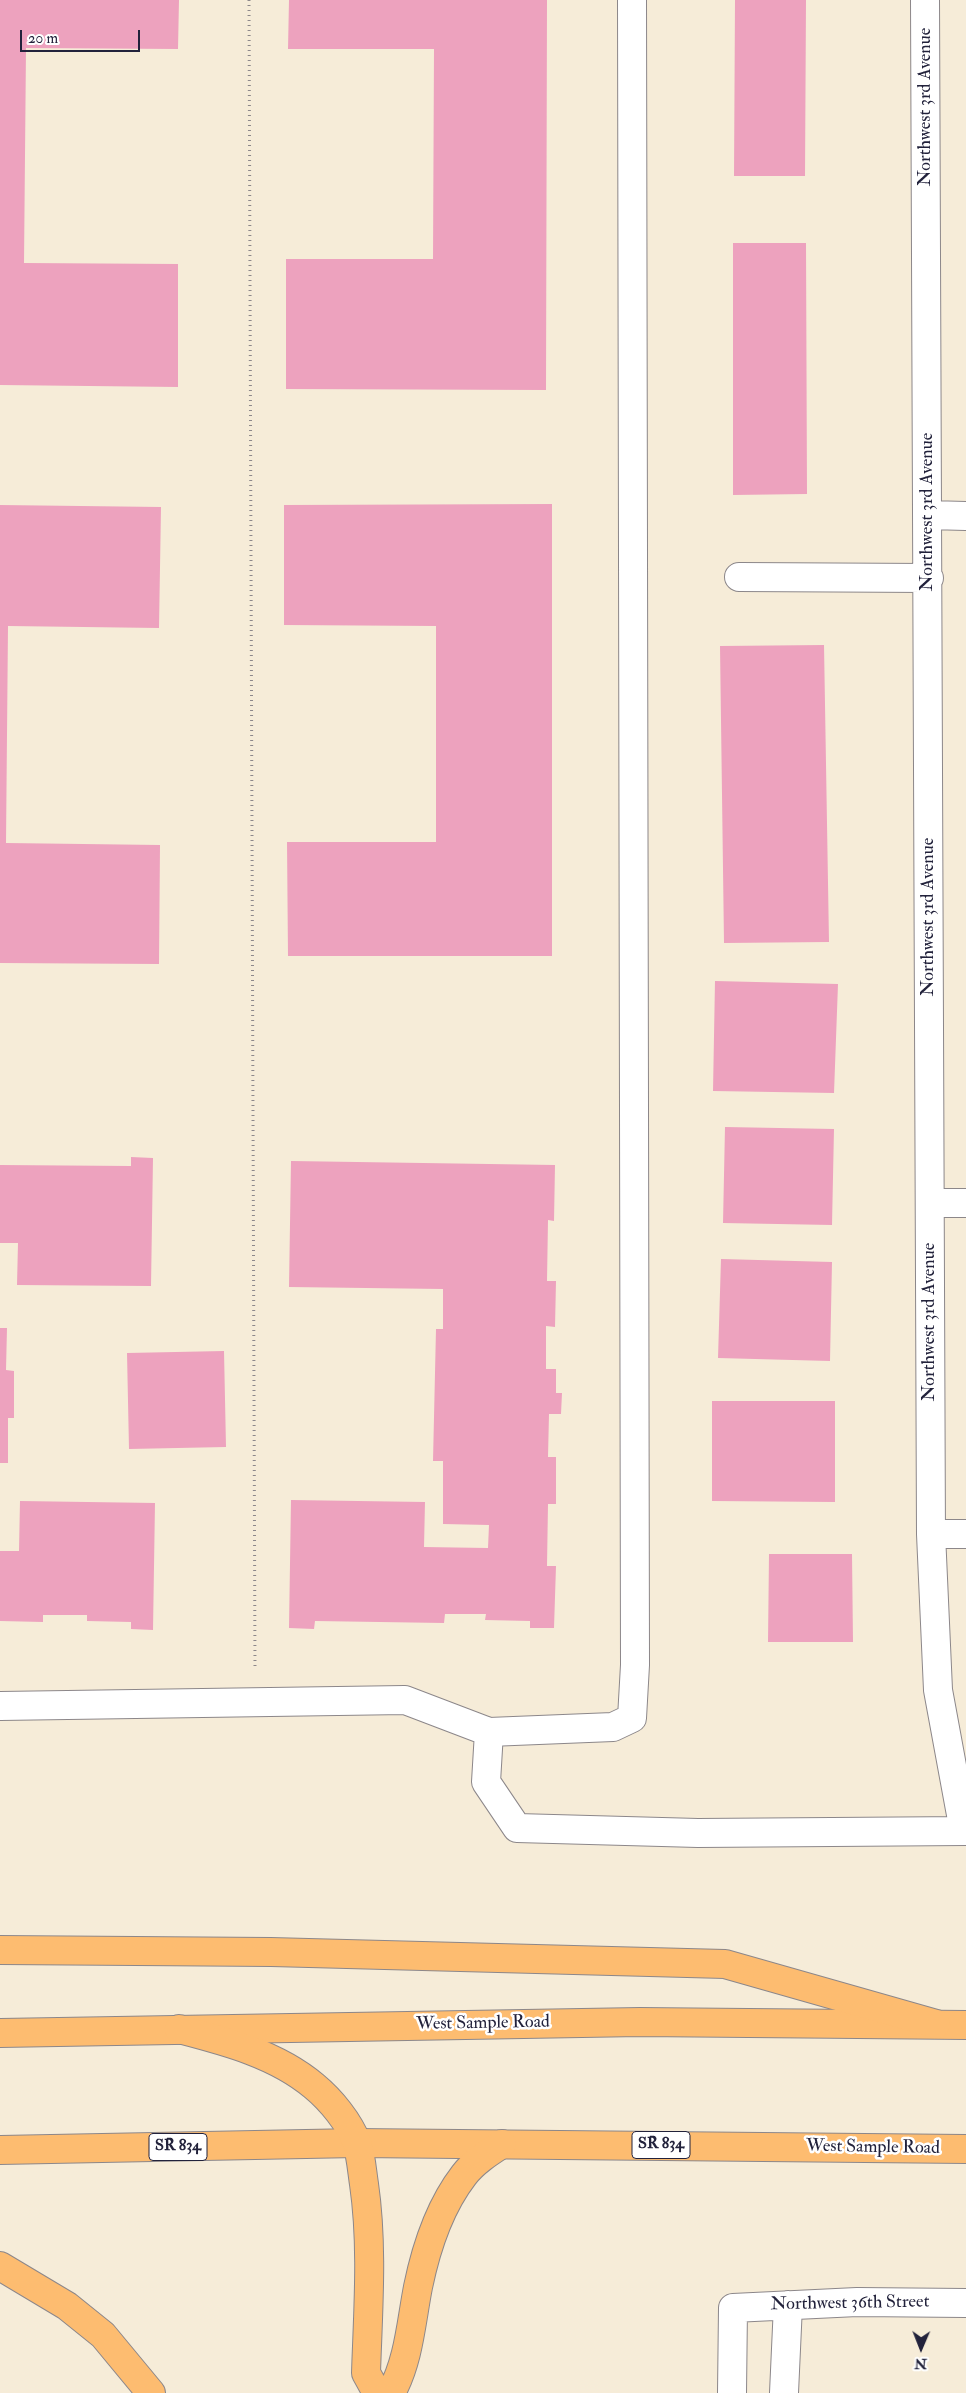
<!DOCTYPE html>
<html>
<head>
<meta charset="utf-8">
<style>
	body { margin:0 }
	#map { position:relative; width:966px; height:2393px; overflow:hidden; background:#f6ecd8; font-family:"IM FELL Double Pica",serif }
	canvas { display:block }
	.north { position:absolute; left:896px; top:2323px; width:50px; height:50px; -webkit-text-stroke:4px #fff; paint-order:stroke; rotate:181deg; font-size:14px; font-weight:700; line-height:20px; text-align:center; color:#22223b }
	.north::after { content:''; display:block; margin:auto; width:18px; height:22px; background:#22223b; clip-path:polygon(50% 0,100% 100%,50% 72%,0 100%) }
	.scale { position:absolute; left:20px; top:30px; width:120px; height:22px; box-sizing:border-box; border:2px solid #22223b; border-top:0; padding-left:6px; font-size:15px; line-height:18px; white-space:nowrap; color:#22223b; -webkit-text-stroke:4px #fff; paint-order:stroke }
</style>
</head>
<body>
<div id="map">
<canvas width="966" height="2393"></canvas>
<div class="north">N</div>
<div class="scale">20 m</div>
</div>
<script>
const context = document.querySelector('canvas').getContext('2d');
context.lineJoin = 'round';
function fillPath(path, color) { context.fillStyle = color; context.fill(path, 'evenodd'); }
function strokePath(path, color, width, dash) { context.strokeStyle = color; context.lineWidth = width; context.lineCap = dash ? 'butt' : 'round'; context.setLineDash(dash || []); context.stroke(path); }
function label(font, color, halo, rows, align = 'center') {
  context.font = font + ' "IM FELL Double Pica",serif'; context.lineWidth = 5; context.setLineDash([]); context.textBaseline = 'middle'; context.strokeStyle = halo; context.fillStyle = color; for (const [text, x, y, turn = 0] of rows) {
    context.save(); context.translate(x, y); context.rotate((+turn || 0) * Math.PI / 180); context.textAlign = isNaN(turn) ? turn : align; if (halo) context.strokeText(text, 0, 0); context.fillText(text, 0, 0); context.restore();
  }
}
const building = new Path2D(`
	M0,0H179L178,49L26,48L24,263L178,264V387L0,385Z
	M289,0H547L546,390L286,389V259H433L434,49H288Z
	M735,0H806L805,176H734Z
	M733,243H806L807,494L733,495Z
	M552,504V956H288L287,842H436V626L284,625V505Z
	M0,505L161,507L159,628L8,626L6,843L160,845L159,964L0,963Z
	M824,645L829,942L724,943L720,646Z
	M715,981L838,984L834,1093L713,1091Z
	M725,1127L834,1129L832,1225L723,1223Z
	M131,1157L153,1158L151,1286L17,1285L18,1243H0V1165L131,1166Z
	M291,1161L555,1165L554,1221L548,1220L547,1281H556L555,1327L546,1326V1369H556V1393H562L561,1414H549L548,1457H556V1504H548L547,1566H556L554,1628H530V1621L485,1620L486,1614H445L444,1623L315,1621L314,1629L289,1628L291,1500L425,1502L424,1547L488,1548L489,1525L443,1524V1461H433L436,1329H443V1289L289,1287Z
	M721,1259L832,1262L830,1361L718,1358Z
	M0,1328H7L6,1370L14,1371V1418H8V1463H0Z
	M224,1351L226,1447L129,1449L127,1353Z
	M712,1401H835V1502L712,1501Z
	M20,1501L155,1503L153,1630L131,1629V1622L87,1621V1615H43V1622L0,1621V1551H19Z
	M769,1554H852L853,1642H768Z`);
const path = new Path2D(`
	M249,0L255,1669`);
const minor = new Path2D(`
	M925,0L931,1534L938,1690L964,1831
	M929,515L966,516
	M739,577L929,578
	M930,1203H966
	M931,1534H966
	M0,1706L405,1700L489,1732L613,1727L632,1718L635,1665L632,0
	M489,1732L486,1782L517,1828L698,1833L966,1831
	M732,2393L733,2308L857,2302L966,2303
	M784,2393L788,2305`);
const major = new Path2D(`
	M0,2033L640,2022L966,2025
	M0,2150L357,2143L966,2149`);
const highway = new Path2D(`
	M0,1950L271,1952L725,1964L936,2024
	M179,2029C225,2041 276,2054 314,2086C331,2100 349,2122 357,2143C361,2156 362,2171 364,2184C373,2246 368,2311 366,2373L377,2393
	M0,2266L67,2306L103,2335L151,2393
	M391,2393C409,2360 411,2323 418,2287C426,2248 440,2206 464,2175C474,2162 488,2153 502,2144`);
const shields = [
	[661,2145,58],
	[178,2147,58]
];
const shieldNames = [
	["SR 834",661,2145],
	["SR 834",178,2147]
];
const streetNames = [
	["Northwest 3rd Avenue",926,107,-90],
	["Northwest 3rd Avenue",928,512,-90],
	["Northwest 3rd Avenue",929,917,-90],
	["Northwest 3rd Avenue",930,1322,-90],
	["West Sample Road",483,2024,-1],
	["West Sample Road",873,2148,1],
	["Northwest 36th Street",850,2304,-1]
];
fillPath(building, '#eda2be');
strokePath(minor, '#8c878a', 30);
strokePath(major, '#8c878a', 30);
strokePath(highway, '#8c878a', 30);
strokePath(path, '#8c878a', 3, [1, 4]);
strokePath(minor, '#fff', 28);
strokePath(major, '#fdbc70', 28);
strokePath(highway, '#fdbc70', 28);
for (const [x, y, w] of shields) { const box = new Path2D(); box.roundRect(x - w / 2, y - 13.5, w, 27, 4); context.fillStyle = '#fff'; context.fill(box); strokePath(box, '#22223b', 1); }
label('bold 16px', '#22223b', null, shieldNames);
label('18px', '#22223b', '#fff', streetNames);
</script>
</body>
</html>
